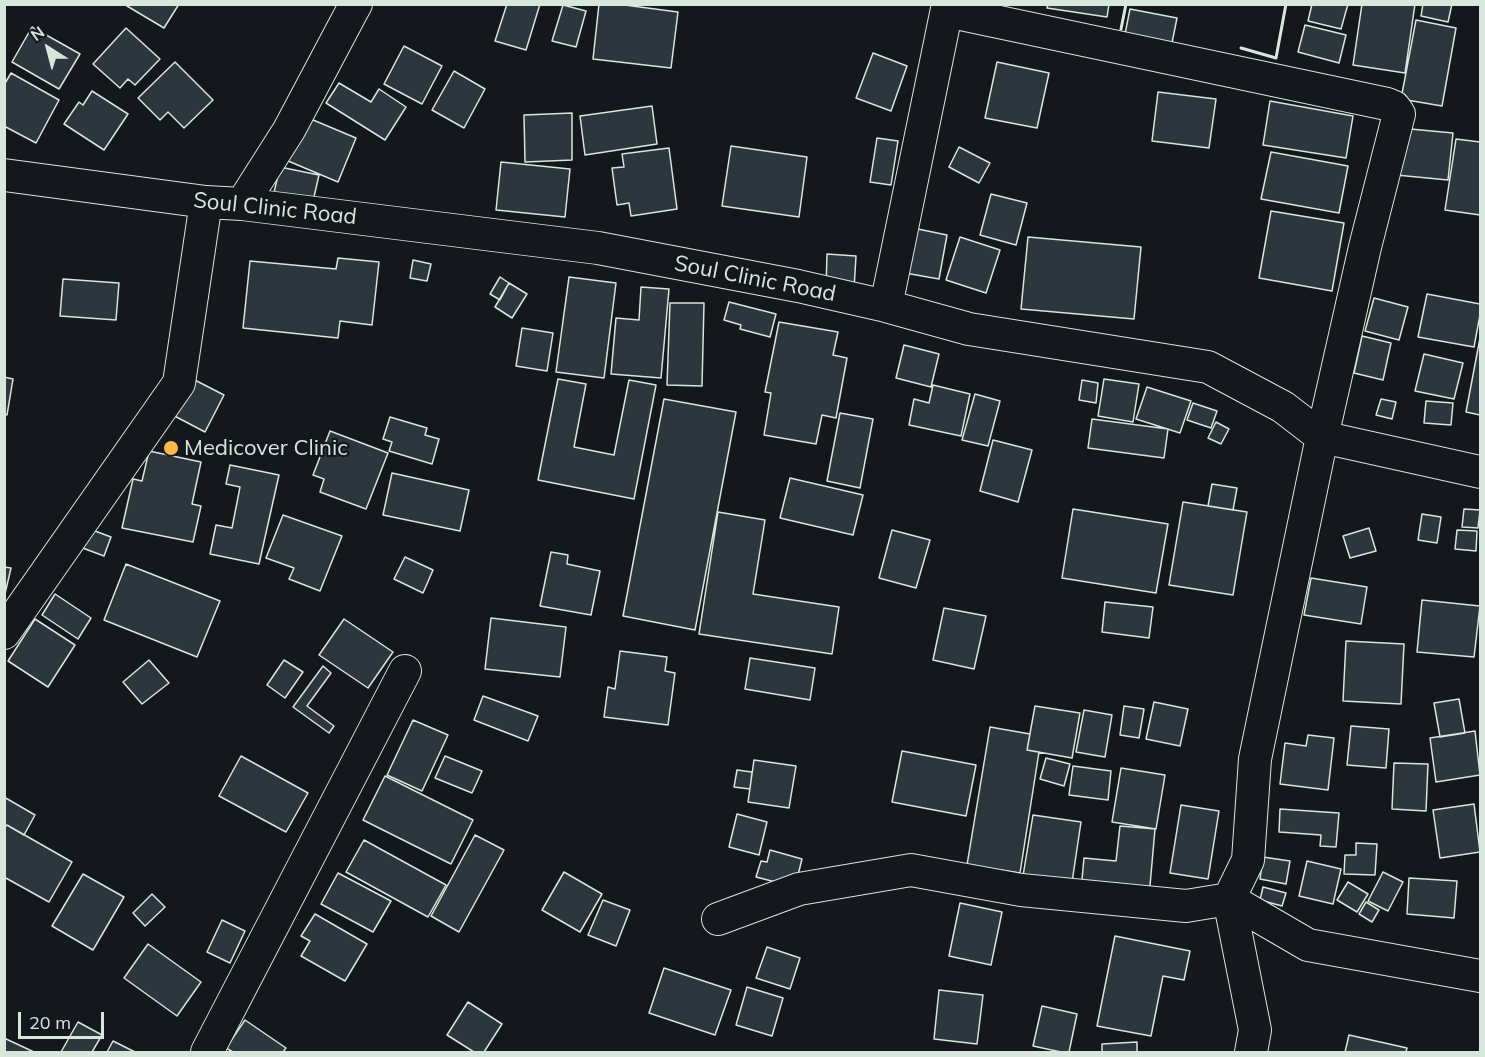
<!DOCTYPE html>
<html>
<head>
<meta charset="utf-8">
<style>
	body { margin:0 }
	#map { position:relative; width:1485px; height:1057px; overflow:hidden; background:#14181c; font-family:Mulish,sans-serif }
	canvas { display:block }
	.frame { position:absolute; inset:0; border:6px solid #d8e6dc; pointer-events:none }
	.north { position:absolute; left:18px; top:18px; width:60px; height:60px; -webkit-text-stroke:4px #14181c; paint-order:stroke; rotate:324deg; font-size:16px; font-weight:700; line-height:24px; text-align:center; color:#d8e6dc }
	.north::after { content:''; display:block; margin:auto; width:21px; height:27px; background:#d8e6dc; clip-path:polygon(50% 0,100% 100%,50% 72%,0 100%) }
	.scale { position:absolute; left:18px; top:1012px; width:86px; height:27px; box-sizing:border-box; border:3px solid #d8e6dc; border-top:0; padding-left:8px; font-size:18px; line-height:21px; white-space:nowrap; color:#d8e6dc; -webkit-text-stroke:4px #14181c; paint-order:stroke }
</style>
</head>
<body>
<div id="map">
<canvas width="1485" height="1057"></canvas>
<div class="frame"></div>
<div class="north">N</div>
<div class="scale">20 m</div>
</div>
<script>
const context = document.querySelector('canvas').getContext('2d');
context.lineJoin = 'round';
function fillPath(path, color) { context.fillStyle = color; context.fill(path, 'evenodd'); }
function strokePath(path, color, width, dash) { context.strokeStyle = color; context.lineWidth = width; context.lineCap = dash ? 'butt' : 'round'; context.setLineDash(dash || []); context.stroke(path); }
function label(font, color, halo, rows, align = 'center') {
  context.font = font + ' Mulish,sans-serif'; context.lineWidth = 4.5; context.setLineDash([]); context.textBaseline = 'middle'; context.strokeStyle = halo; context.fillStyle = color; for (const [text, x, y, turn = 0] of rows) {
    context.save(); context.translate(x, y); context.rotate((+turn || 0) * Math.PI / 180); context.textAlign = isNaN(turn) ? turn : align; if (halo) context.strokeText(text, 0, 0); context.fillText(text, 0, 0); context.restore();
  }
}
const building = new Path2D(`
	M128,4H179L164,28L127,6Z
	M507,4H540L526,50L495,41Z
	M599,4H617L678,12L671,68L593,59Z
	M1048,4H1109L1107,17L1047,8Z
	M1312,4H1348L1341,29L1308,21Z
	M1362,4H1415L1405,73L1353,65Z
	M1423,4H1452L1448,22L1421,16Z
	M563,5L586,11L576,47L552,41Z
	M1130,9L1177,18L1172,43L1125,34Z
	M1416,20L1456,28L1442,106L1401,99Z
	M1305,25L1346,35L1339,63L1298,52Z
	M32,27L80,54L59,89L12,62Z
	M126,28L160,59L135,85L128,79L120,88L93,64Z
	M404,46L442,66L422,104L384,84Z
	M873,53L907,66L891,111L856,98Z
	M175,62L213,100L184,128L168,112L160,120L138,98Z
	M997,62L1049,73L1037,128L985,118Z
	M454,71L485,89L464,128L432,110Z
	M11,73L59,100L36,143L4,126V85Z
	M339,83L371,102L379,89L406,107L385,140L326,103Z
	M92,91L128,114L104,150L64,124L79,102L83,105Z
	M1158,92L1216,99L1209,148L1152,141Z
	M1270,101L1353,116L1346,158L1263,145Z
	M652,106L657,144L585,155L580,116Z
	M572,113V160L525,162L524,115Z
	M306,117L356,138L338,182L281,158Z
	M1400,128L1453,133L1448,180L1396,175Z
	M877,138L898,141L891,185L870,182Z
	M1456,139L1480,142V215L1445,210Z
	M731,146L807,157L799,217L722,206Z
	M959,147L990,163L979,183L949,167Z
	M669,148L677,209L631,216L629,203L617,205L612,168L624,167L622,154Z
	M1271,152L1348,166L1339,213L1261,199Z
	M501,162L570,169L565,217L496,210Z
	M280,167L319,175L311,210L272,201Z
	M991,194L1027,203L1016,245L980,235Z
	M1271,211L1344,223L1332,291L1259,278Z
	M913,228L947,235L939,279L905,273Z
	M960,237L1000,250L986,293L946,280Z
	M1028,237L1141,247L1134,319L1021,309Z
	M827,254L856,256L854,289L826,288Z
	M338,258L379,262L372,325L340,321L338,338L243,328L250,261L336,269Z
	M413,260L431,264L427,281L410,278Z
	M500,277L509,283L500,300L490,294Z
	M569,277L616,283L604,378L556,372Z
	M63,279L119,283L116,320L60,316Z
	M509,283L527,294L512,318L495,307Z
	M641,287L669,289L661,378L611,374L616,318L639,320Z
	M1427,294L1480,304V315L1474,347L1418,337Z
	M1374,298L1408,307L1399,340L1365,331Z
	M729,302L776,314L770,337L740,329L741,325L724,320Z
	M670,303H704L702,386L667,385Z
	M779,322L838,332L833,355L847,358L836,418L822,415L816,444L764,435L771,393L765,392Z
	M522,328L553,333L547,371L516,366Z
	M1362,336L1391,343L1383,380L1354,373Z
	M1480,338V415L1466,412Z
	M904,345L939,354L931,387L896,378Z
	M1424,354L1463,363L1454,399L1415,391Z
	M185,375L224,395L205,432L165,411Z
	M4,377L13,379L7,415L4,414Z
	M558,379L586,384L574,447L614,455L629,380L656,385L634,499L538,480Z
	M1104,379L1139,384L1133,422L1098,416Z
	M1082,380L1098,383L1096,403L1079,400Z
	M933,385L970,394L961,436L909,425L914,399L929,403Z
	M1147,387L1191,401L1180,433L1136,419Z
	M975,394L1000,401L988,446L962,440Z
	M664,399L736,412L695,630L623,616Z
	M1381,399L1396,402L1392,419L1376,415Z
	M1426,401L1453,403L1451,425L1424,423Z
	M1193,403L1217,411L1211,428L1187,420Z
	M840,413L873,419L860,488L827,481Z
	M390,417L427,428L425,435L439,439L432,464L389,451L392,442L383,439Z
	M1092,419L1168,429L1164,458L1088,448Z
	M1216,422L1229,429L1221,444L1208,438Z
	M330,431L388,453L366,509L320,492L324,479L313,475Z
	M993,440L1032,450L1018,502L980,491Z
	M149,451L201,462L192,504L201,506L193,542L122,528L133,479L142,481Z
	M230,465L279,475L259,564L210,554L216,525L232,528L240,487L226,484Z
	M392,473L469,490L460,531L383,515Z
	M790,478L863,495L853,535L780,518Z
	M1212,484L1237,488L1233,510L1208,506Z
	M1183,502L1247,512L1233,595L1169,585Z
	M1073,509L1168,524L1156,593L1062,578Z
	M1464,509L1480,510L1478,528L1462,527Z
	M718,512L765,520L753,594L839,607L832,654L699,634Z
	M1422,514L1441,517L1437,543L1418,540Z
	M283,515L342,536L320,591L289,579L294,568L266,558Z
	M87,528L111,537L104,556L80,547Z
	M1369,528L1376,551L1350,558L1343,536Z
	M892,530L930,540L916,588L879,578Z
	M1457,530L1477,531L1476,551L1455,549Z
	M551,552L568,555L567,564L600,571L591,615L540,606Z
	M405,557L433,570L423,593L394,579Z
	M126,564L220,601L197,657L104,620Z
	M4,567L11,568L4,598Z
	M1311,578L1367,587L1361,624L1304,615Z
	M55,594L91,618L78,639L42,615Z
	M1422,600L1480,606L1474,657L1417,652Z
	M1105,602L1153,607L1149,638L1102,632Z
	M944,608L986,616L974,669L933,660Z
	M491,618L566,627L560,677L485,669Z
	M35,619L75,645L48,687L8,661Z
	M344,619L393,652L368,688L319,655Z
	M1346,641L1404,644L1401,704L1343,701Z
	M620,651L667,657L665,671L675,673L668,725L604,717L608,687L615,689Z
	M750,658L815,668L810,700L745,689Z
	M149,660L169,683L142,704L123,682Z
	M284,660L303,672L285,698L267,685Z
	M323,666L331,673L307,706L334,726L329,733L293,707Z
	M483,696L538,716L528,741L474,720Z
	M1459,699L1465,733L1440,737L1434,703Z
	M1154,702L1188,709L1180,746L1146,739Z
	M1035,706L1080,713L1072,758L1027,750Z
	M1124,706L1144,709L1139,738L1120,735Z
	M1084,710L1112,715L1105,757L1076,752Z
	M413,720L448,735L422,791L387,775Z
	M1351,726L1389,729L1386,768L1347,765Z
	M990,727L1030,734L1027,750L1039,752L1020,873L967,865Z
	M1475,731L1480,775L1436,782L1430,738Z
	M1308,735L1334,738L1328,790L1280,784L1285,743L1306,746Z
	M902,751L976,765L966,816L892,802Z
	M241,756L308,793L286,832L219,796Z
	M445,756L482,771L472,793L435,778Z
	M1046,758L1070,764L1064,786L1040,779Z
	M754,760L796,766L789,808L748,802Z
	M1394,763L1428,764L1426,811L1392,809Z
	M1073,766L1111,771L1108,800L1069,795Z
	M1121,768L1165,775L1156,829L1112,822Z
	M737,770L752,772L750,789L734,787Z
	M385,776L473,820L451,864L363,820Z
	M4,797L35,815L24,835L7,825L4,828Z
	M1474,804L1480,852L1440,858L1433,810Z
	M1181,805L1219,811L1208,879L1170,873Z
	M1280,809L1339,813L1336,847L1320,846L1321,835L1279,832Z
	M737,814L767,822L759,855L729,847Z
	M1033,815L1081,822L1071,889L1022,882Z
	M7,825L72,862L49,902L4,877V828Z
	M1120,826L1155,829L1149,897L1081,890L1084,858L1116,861Z
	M475,835L504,850L459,932L431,916Z
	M364,840L446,885L428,917L346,872Z
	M1356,843L1377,844L1375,875L1344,874L1345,855H1356Z
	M770,850L802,859L795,887L756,877L761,861L767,862Z
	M1263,857L1290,861L1286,884L1260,879Z
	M1307,861L1341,869L1333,904L1299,896Z
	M564,872L602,894L580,932L542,910Z
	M1383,872L1403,882L1388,911L1368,901Z
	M338,873L391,901L373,932L321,904Z
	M83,874L124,897L93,950L52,926Z
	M1409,878L1457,881L1454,918L1407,914Z
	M1348,882L1368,894L1357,912L1337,900Z
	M1263,887L1286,893L1282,906L1260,900Z
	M152,894L165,907L145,926L133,913Z
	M603,900L630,910L616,946L588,935Z
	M1366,902L1379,910L1372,922L1359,914Z
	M960,903L1002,912L991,965L949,956Z
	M315,914L367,944L345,981L301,956L310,941L301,936Z
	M222,920L245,931L230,963L207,952Z
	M1115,936L1190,951L1184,980L1163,976L1151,1036L1097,1026Z
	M148,944L201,982L177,1016L124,978Z
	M767,947L800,958L790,989L756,978Z
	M664,968L731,990L715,1035L649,1013Z
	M747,987L783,998L772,1036L736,1025Z
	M939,990L983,995L977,1044L934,1039Z
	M468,1002L502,1024L484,1052H474L447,1035Z
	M1042,1006L1077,1014L1069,1052H1061L1033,1046Z
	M245,1020L286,1048L283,1052H233L226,1048Z
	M78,1022L102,1035L92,1052H61Z
	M1349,1035L1407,1048L1406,1052H1345Z
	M4,1038L34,1052H4Z
	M113,1041L135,1052H107Z
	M1137,1042V1052H1102V1044Z`);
const minor = new Path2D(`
	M4,175L206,202L242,204L598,248L798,286L886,306L969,329L1208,367L1283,407L1322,437L1480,472
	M242,204L289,130L351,13L356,4
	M886,306L948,4
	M4,633L179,383L206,202
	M1229,899L1308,945L1480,976
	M1229,899L1255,1030L1251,1052
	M718,919L799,889L911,870L1021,890L1186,906L1229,899L1248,860L1255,759L1322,437L1365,247L1399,114L1394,107L1387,104L947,11
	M207,1052L405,671`);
const wall = new Path2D(`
	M1121,29L1126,4
	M1241,48L1276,58L1286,4`);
const markers = [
	[171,448,8,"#ffb74d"]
];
const streetNames = [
	["Soul Clinic Road",275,209,6],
	["Soul Clinic Road",755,279,11]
];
const poiNames = [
	["Medicover Clinic",184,448]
];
fillPath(building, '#2c363c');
strokePath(building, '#d8e6dc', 1.5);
strokePath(minor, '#d8e6dc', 34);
strokePath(minor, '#14181c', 32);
strokePath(wall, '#d8e6dc', 3);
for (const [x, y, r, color] of markers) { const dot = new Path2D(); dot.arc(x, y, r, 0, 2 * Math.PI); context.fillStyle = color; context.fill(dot); strokePath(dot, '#14181c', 2); }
label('22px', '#d8e6dc', '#14181c', streetNames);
label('22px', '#d8e6dc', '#14181c', poiNames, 'left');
</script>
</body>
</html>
